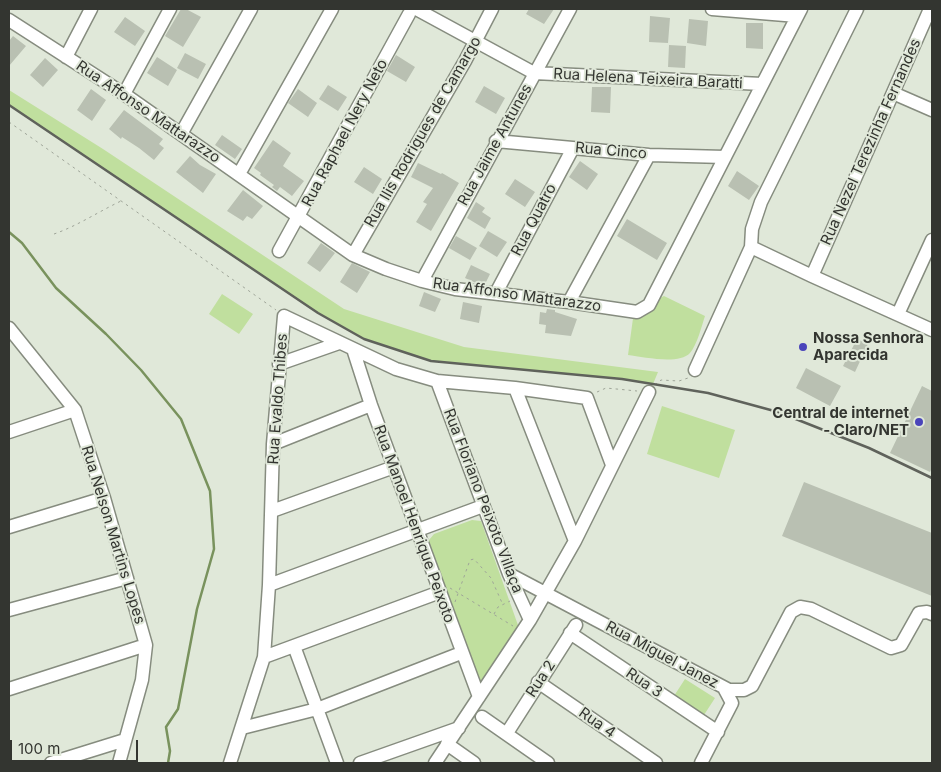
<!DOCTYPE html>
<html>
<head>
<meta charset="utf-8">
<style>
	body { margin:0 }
	#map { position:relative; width:941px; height:772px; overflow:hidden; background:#e0e8d9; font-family:Inter,sans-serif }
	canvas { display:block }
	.frame { position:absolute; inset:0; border:10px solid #333530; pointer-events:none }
	.scale { position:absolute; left:10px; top:740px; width:128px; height:22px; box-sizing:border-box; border:2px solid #333530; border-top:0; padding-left:6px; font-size:15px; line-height:18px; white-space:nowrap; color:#333530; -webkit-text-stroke:4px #e0e8d9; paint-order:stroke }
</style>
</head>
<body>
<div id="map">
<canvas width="941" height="772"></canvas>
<div class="frame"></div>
<div class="scale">100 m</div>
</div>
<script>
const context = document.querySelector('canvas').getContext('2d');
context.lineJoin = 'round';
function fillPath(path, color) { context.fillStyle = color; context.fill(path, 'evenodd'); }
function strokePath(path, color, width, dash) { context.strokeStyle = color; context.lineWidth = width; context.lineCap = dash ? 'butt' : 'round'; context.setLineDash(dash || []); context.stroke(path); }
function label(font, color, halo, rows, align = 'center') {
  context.font = font + ' Inter,sans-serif'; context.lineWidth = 4; context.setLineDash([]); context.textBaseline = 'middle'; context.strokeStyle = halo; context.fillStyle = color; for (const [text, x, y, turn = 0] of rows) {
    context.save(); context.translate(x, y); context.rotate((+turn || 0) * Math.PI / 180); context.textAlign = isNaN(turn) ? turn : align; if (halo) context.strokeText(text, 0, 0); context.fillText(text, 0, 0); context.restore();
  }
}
const green = new Path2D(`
	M9,90L103,149L344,309L464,347L658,372L653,384L622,379L431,361L364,339L318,313L9,105Z
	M222,294L253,314L239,334L209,314Z
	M664,296L705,316C702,325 697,345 690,353C679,365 644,357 628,355L634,311Z
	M662,406L735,430L719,478L647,454Z
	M472,520L481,521L519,628L483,683L479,680L429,544V540L434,534Z
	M685,679L715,698L704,715L674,696Z`);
const stream = new Path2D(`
	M9,232L22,243L56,288L106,334L141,370L181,419L210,491L214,549L197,609L178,709L166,727L170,751L168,763`);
const building = new Path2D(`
	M181,9H186L201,17L183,47L165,36Z
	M529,9H554L544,24L526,14Z
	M650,16L670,18L668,43L649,42Z
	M125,17L145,31L135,46L114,32Z
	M689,19L708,21L706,46L687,43Z
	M746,23H763V49L746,48Z
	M13,36L26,46L9,66V41Z
	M669,45L686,46L685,68L668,67Z
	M185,53L206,64L198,79L177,68Z
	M396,55L415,67L406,82L387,71Z
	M157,57L177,70L168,86L147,73Z
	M45,58L58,70L43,87L30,75Z
	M328,85L347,97L338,111L319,99Z
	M484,86L505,98L496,114L475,102Z
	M592,87H611L610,113L591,112Z
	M91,89L106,100L92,121L77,110Z
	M298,89L317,103L308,117L288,103Z
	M124,110L163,139L159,144L164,148L154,160L139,148L122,137L121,139L109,129Z
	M222,135L242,149L235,159L215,145Z
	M273,140L291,153L283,166L304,181L292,196L280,187L277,191L272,187L274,185L260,175L261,173L254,168Z
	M190,156L200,165L216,174L203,193L176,172Z
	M580,161L598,174L587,190L569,177Z
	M418,163L441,174L442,173L459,183L431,231L416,222L427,204L423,202L433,188L411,177Z
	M364,167L382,179L373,194L354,182Z
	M737,171L759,186L749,200L728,186Z
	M515,179L535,192L525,207L505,194Z
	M243,190L263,206L252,219L247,216L243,221L227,211Z
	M476,202L485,208L482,212L491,218L485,229L467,218Z
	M627,219L667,243L657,260L617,236Z
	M488,231L507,242L497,257L479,246Z
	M456,236L477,248L470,260L449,248Z
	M321,243L335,253L320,272L307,263Z
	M352,263L370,272L357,293L340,282Z
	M471,265L490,274L485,284L476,283L465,278Z
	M424,292L441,299L435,312L419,306Z
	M463,302L482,306L479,323L460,319Z
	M547,309L555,310V312L577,319L571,336L545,333L546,325L539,324L540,312L546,313Z
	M857,339L868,344L855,372L843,366Z
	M806,368L841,386L830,406L796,388Z
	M922,386L932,391V468L930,472L890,453Z
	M804,482L932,533V596L782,536Z`);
const path = new Path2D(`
	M9,122L276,310
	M54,234C77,226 98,212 121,201
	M655,385L661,380L679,381L688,378
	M597,392L606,388L637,391
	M450,588L513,626
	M455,602L470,560L474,559L491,578L503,605
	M494,614L498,607L510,601`);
const minor = new Path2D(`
	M712,9L797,16
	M418,10L534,73L762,84
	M9,20L124,94L353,255L386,269L422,281L455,289L569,302L637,312L649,305L801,9
	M66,57L91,9
	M893,93L932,110
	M124,94L170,9
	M181,134L251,9
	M496,141L649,155L725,157
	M239,174L332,9
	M751,247L812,276L932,330
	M279,251L409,14
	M353,255L465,61L492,9
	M812,276L930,9
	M422,281L570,9
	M496,293L573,148
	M569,302L649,155
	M898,314L932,240
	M9,328L75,410L104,498L146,645L142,680L119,763
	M353,349L371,405L479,697
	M279,364L339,343
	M695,370L751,247L752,229L761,202L857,9
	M437,381L509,574L530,620
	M515,388L575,541
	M9,432L75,410
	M273,444L371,405
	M272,511L394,467
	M9,527L104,498
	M509,574L729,690H744L752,686L791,612L800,607L811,609L891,648L901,645L919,613L927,612L932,614
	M269,585L483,506
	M9,610L127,578
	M570,633L718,732
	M294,646L337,763
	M264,657L440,592
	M538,682L656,763
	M9,689L146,645
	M482,717L548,763
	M242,728L317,709L461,653
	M507,733L576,625
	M447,744L474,763
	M51,763L125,740
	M230,763L264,657L269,585L273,444L284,316L396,369L437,381L515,388L587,398L612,465
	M360,763L459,728
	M435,763L530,620L575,541L649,392
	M701,763L732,703L724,688`);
const rail = new Path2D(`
	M9,105L318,313L364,339L431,361L622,379L708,393L778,412L869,448L932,478`);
const markers = [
	[803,347,5,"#4a44ba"],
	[919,422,5,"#4a44ba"]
];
const streetNames = [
	["Rua Helena Teixeira Baratti",648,79,3],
	["Rua Affonso Mattarazzo",148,112,34],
	["Rua Ilis Rodrigues de Camargo",423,132,-60],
	["Rua Raphael Nery Neto",345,133,-62],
	["Rua Nezel Terezinha Fernandes",871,142,-66],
	["Rua Jaime Antunes",495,145,-61],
	["Rua Cinco",611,151,5],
	["Rua Quatro",534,220,-62],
	["Rua Affonso Mattarazzo",517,295,8],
	["Rua Evaldo Thibes",278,399,-86],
	["Rua Floriano Peixoto Villaça",483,501,69],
	["Rua Manoel Henrique Peixoto",414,524,70],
	["Rua Nelson Martins Lopes",113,535,73],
	["Rua Miguel Janez",662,655,28],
	["Rua 2",541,679,-57],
	["Rua 3",644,683,34],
	["Rua 4",597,723,35]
];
const poiNames = [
	["Nossa Senhora",813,338],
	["Aparecida",813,355],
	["Central de internet",909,413,"right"],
	["- Claro/NET",909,430,"right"]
];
fillPath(green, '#c0df9e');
strokePath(stream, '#79925d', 2.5);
fillPath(building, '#b9c0b2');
strokePath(minor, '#868c7f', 15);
strokePath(path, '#9ea498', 1, [2.5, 4]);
strokePath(minor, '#fff', 12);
strokePath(rail, '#5f625b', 2.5);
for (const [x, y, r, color] of markers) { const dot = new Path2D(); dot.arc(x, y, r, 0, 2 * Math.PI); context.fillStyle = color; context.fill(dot); strokePath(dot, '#e0e8d9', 2); }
label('15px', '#333530', '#e0e8d9', streetNames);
label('bold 15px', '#333530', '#e0e8d9', poiNames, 'left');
</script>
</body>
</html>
